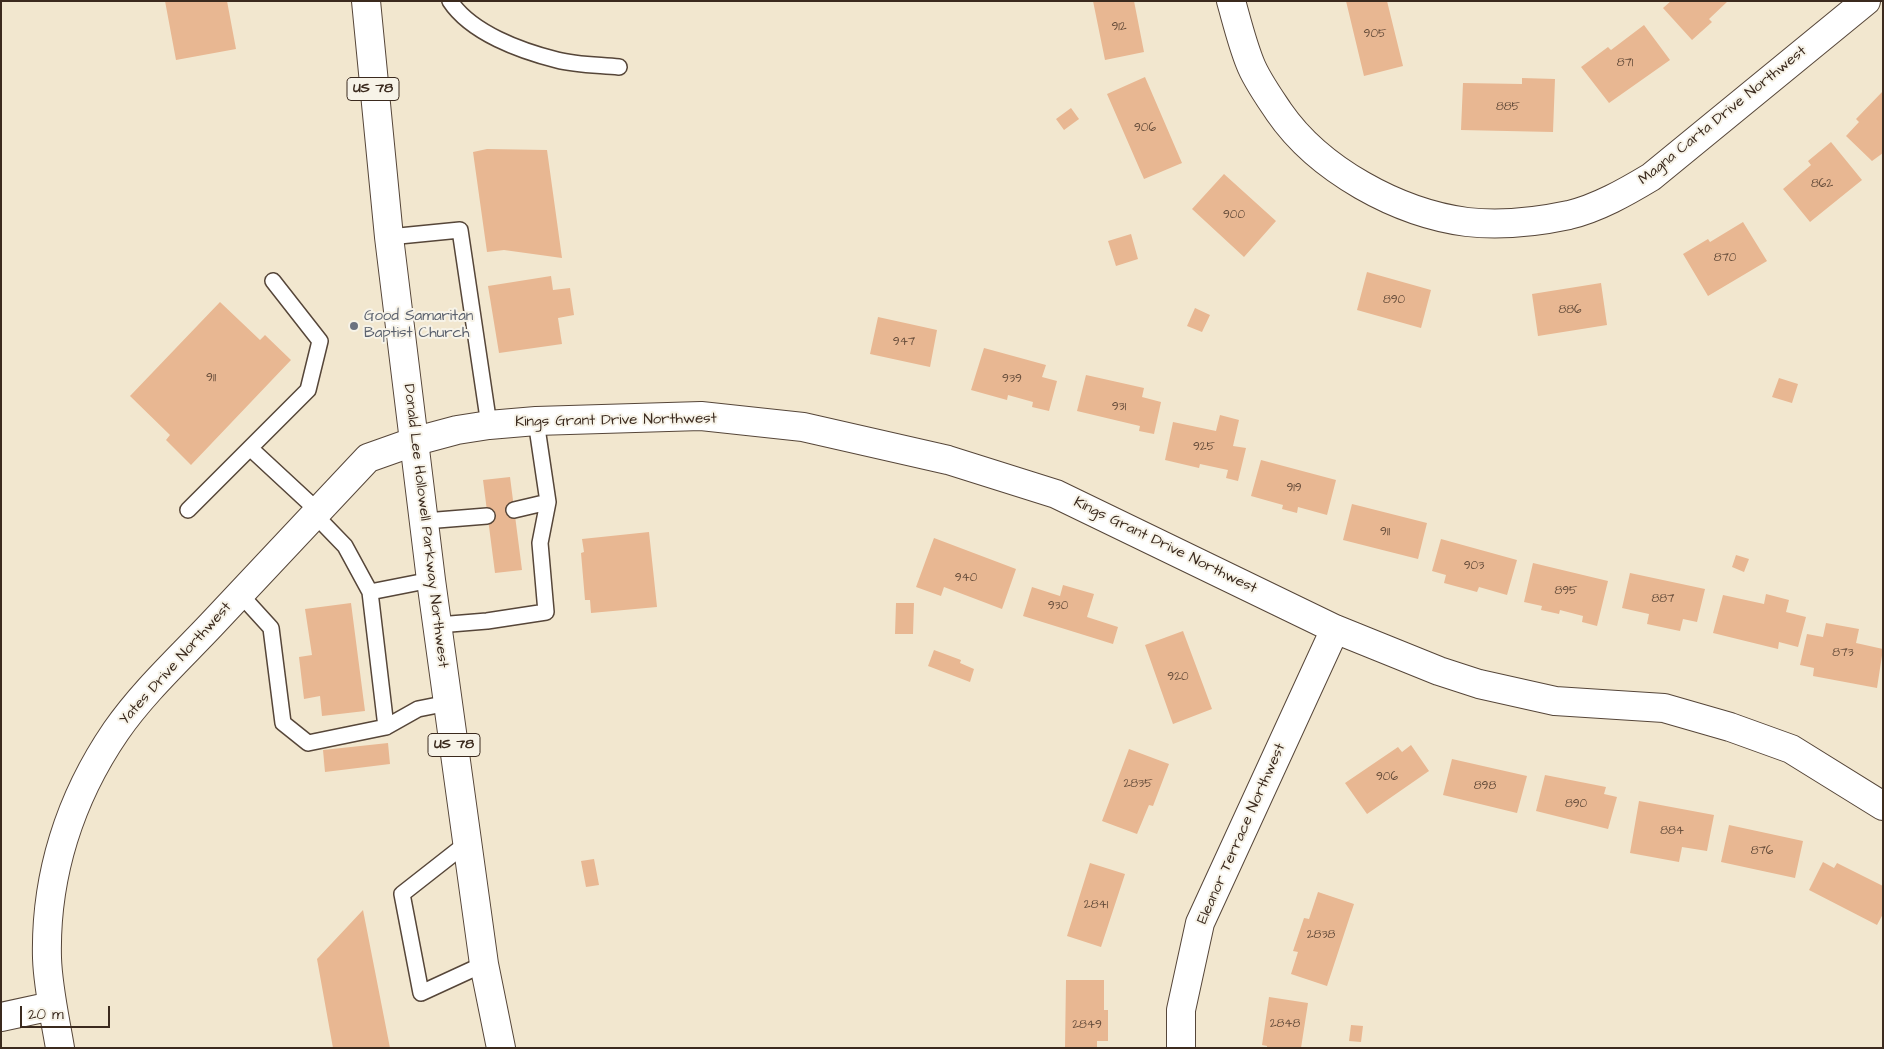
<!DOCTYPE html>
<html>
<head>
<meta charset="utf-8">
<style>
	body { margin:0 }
	#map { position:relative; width:1884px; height:1049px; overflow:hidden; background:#f2e7cf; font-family:"Architects Daughter",sans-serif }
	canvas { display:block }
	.frame { position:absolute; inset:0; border:2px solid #3b2a1e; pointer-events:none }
	.scale { position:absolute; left:20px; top:1006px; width:90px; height:22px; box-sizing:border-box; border:2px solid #3b2a1e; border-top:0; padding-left:6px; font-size:15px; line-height:18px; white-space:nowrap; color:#3b2a1e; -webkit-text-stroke:4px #f7f3e8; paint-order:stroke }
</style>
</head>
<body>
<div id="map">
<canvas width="1884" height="1049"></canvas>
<div class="frame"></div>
<div class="scale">20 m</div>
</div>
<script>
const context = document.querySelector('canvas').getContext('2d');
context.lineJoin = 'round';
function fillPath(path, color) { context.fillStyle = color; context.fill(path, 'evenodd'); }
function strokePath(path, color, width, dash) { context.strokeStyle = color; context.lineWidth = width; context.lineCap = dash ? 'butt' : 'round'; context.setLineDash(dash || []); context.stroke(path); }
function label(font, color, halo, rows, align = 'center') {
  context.font = font + ' "Architects Daughter",sans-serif'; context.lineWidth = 4; context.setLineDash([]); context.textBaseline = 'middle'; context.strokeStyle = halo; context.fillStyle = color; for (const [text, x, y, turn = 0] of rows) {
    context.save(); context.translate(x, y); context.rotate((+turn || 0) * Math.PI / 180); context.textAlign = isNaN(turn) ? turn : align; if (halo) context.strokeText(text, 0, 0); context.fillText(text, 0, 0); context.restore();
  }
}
const building = new Path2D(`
	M165,1H227L236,49L176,60Z
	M1093,1H1134L1144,52L1105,60Z
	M1346,1H1387L1403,66L1364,76Z
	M1671,1H1728L1709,19L1712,22L1692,40L1663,8Z
	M1644,25L1670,60L1609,103L1581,67L1608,47L1611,50Z
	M1145,77L1182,163L1144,179L1107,94Z
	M1522,78L1555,79L1553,132L1461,130L1463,83L1522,84Z
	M1883,91V153L1872,161L1846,136L1859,122L1856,119Z
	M1071,108L1079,119L1064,130L1056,119Z
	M1831,142L1862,180L1810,222L1783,189L1811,165L1808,161Z
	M487,149L547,150L562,258L504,250L487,252L473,152Z
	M1224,174L1276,221L1244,257L1192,209Z
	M1743,222L1767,261L1708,296L1683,254L1708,239L1710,242Z
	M1131,234L1138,259L1116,266L1108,241Z
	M1367,272L1431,290L1421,328L1357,310Z
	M551,276L553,290L570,288L574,315L558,318L562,344L499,353L488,286Z
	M1601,283L1607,325L1538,336L1532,294Z
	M220,302L260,340L265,335L291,360L191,465L166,440L170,435L130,396Z
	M1195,308L1210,315L1202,332L1187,326Z
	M878,317L937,330L930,367L870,354Z
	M984,348L1046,365L1042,377L1057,381L1049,411L1032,407L1033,402L1008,395L1007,400L971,390Z
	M1086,375L1144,388L1142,397L1161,402L1154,434L1139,431L1140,426L1077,411Z
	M1779,378L1798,384L1792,403L1772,397Z
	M1220,415L1239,420L1233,446L1246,448L1238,481L1226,478L1228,470L1200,464L1199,468L1165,460L1173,422L1216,431Z
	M1261,460L1336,480L1327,515L1298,507L1297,513L1282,509L1283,505L1251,496Z
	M510,477L522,570L495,573L483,480Z
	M1352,504L1427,523L1418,559L1343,540Z
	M649,532L657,607L591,613L590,600H585L581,553L584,552L582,539Z
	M934,538L1016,569L1002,609L944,587L941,596L916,587Z
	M1441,539L1517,560L1507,595L1479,587L1477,592L1444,583L1446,575L1432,571Z
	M1736,555L1749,559L1744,572L1732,567Z
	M1533,563L1608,581L1597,626L1582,622L1583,616L1560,610L1559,614L1541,610L1542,606L1524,602Z
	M1630,573L1705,589L1697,622L1683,619L1680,631L1647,624L1649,614L1622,608Z
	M1063,585L1094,594L1087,617L1118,627L1113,644L1023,616L1032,587L1060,596Z
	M1766,594L1789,600L1786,612L1806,617L1798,647L1779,642L1778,649L1713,633L1723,595L1764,604Z
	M351,603L365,711L322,716L320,696L304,699L299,657L312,655L305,609Z
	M896,603H914L913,634H895Z
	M1826,623L1859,629L1856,643L1883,649L1877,688L1813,676L1814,668L1800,665L1807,634L1823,637Z
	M1183,631L1212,709L1173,724L1145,645Z
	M934,650L961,660L960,663L974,669L970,682L928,666Z
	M388,743L390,764L325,772L323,750Z
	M1411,745L1429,771L1367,814L1345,783L1398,747L1402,752Z
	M1129,749L1169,764L1153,806L1149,805L1137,834L1102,821Z
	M1452,759L1527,776L1517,813L1443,795Z
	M1545,775L1606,787L1604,794L1617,797L1608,829L1536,811Z
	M1639,801L1714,815L1707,851L1682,847L1679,862L1630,853Z
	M1729,825L1803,841L1795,878L1721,862Z
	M594,859L599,885L586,887L581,861Z
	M1823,862L1834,868L1837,863L1883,886V914L1877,925L1809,890Z
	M1090,863L1125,874L1101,947L1067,936Z
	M1318,892L1354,904L1327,986L1291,974L1298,952L1293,951L1304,918L1309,919Z
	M363,910L390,1048H333L317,959Z
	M1066,980H1104V1010H1108V1041H1097V1048H1065Z
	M1269,997L1308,1003L1301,1048H1267V1046L1262,1045Z
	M1351,1025L1363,1026L1361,1042L1349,1041Z`);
const lane = new Path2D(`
	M450,1C471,33 521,51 557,60C576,65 599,65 619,67
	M389,237L460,230L489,425
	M250,448L318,511
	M188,510L308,390L320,341L273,281
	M514,510L548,502
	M315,515L345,546L370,592L386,727
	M425,521L487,516
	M370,592L431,580
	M240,594L271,628L283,723L308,743L386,727L418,709L448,703
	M438,625L487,621L546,612L540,543L548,502L536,421
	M467,843L402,894L421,993L484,964`);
const street = new Path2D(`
	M1231,1C1237,22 1242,43 1250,63C1256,79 1269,97 1279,112C1319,170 1398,213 1467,222C1500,226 1536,222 1569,215C1598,208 1626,192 1651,177L1866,1
	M1,1017L52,1006
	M60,1048C55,1018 48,988 47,958C45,876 70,798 116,731C143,692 180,658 212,624C264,569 316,513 368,458L416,441L457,430L489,425L536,421L701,416L803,427L948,460L1056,494L1335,629L1439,671L1479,684L1555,701L1664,708L1730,727L1791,749L1883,806
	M1181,1048V1010L1200,923L1335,629`);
const primary = new Path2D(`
	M366,1L389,237L431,580L484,964L501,1048`);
const markers = [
	[354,326,5,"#6b7280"]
];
const numberNames = [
	["912",1119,27],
	["905",1375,34],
	["871",1625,63],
	["885",1508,107],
	["906",1145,128],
	["862",1822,184],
	["900",1234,215],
	["870",1725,258],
	["890",1394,300],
	["886",1570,310],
	["947",904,342],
	["911",211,378],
	["939",1012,379],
	["931",1119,407],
	["925",1204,447],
	["919",1294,488],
	["911",1385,532],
	["903",1474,566],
	["940",966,578],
	["895",1566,591],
	["887",1663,599],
	["930",1058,606],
	["873",1843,653],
	["920",1178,677],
	["906",1387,777],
	["2835",1138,784],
	["898",1485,786],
	["890",1576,804],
	["884",1672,831],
	["876",1762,851],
	["2841",1096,905],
	["2838",1321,935],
	["2848",1285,1024],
	["2849",1087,1025]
];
const shields = [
	[373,89,52],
	[454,745,52]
];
const shieldNames = [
	["US 78",373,89],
	["US 78",454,745]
];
const streetNames = [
	["Magna Carta Drive Northwest",1723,116,-39],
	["Kings Grant Drive Northwest",616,421,-1],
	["Donald Lee Hollowell Parkway Northwest",425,526,83],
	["Kings Grant Drive Northwest",1165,546,26],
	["Yates Drive Northwest",176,664,-48],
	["Eleanor Terrace Northwest",1242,834,-66]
];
const worshipNames = [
	["Good Samaritan",364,317],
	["Baptist Church",364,334]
];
fillPath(building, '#e8b792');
strokePath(lane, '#564639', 18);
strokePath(street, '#564639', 30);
strokePath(primary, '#564639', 30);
strokePath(lane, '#fff', 15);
strokePath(street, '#fff', 28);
strokePath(primary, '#fff', 28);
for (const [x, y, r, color] of markers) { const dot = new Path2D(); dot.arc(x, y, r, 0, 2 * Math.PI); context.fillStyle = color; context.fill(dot); strokePath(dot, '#f7f3e8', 2); }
label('12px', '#664d3b', null, numberNames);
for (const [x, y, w] of shields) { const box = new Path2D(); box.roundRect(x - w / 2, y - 11.5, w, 23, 4); context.fillStyle = '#f7f3e8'; context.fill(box); strokePath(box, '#3b2a1e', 1); }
label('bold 14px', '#3b2a1e', null, shieldNames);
label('15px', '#3b2a1e', '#f7f3e8', streetNames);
label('15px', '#5b616d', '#f7f3e8', worshipNames, 'left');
</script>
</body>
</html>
